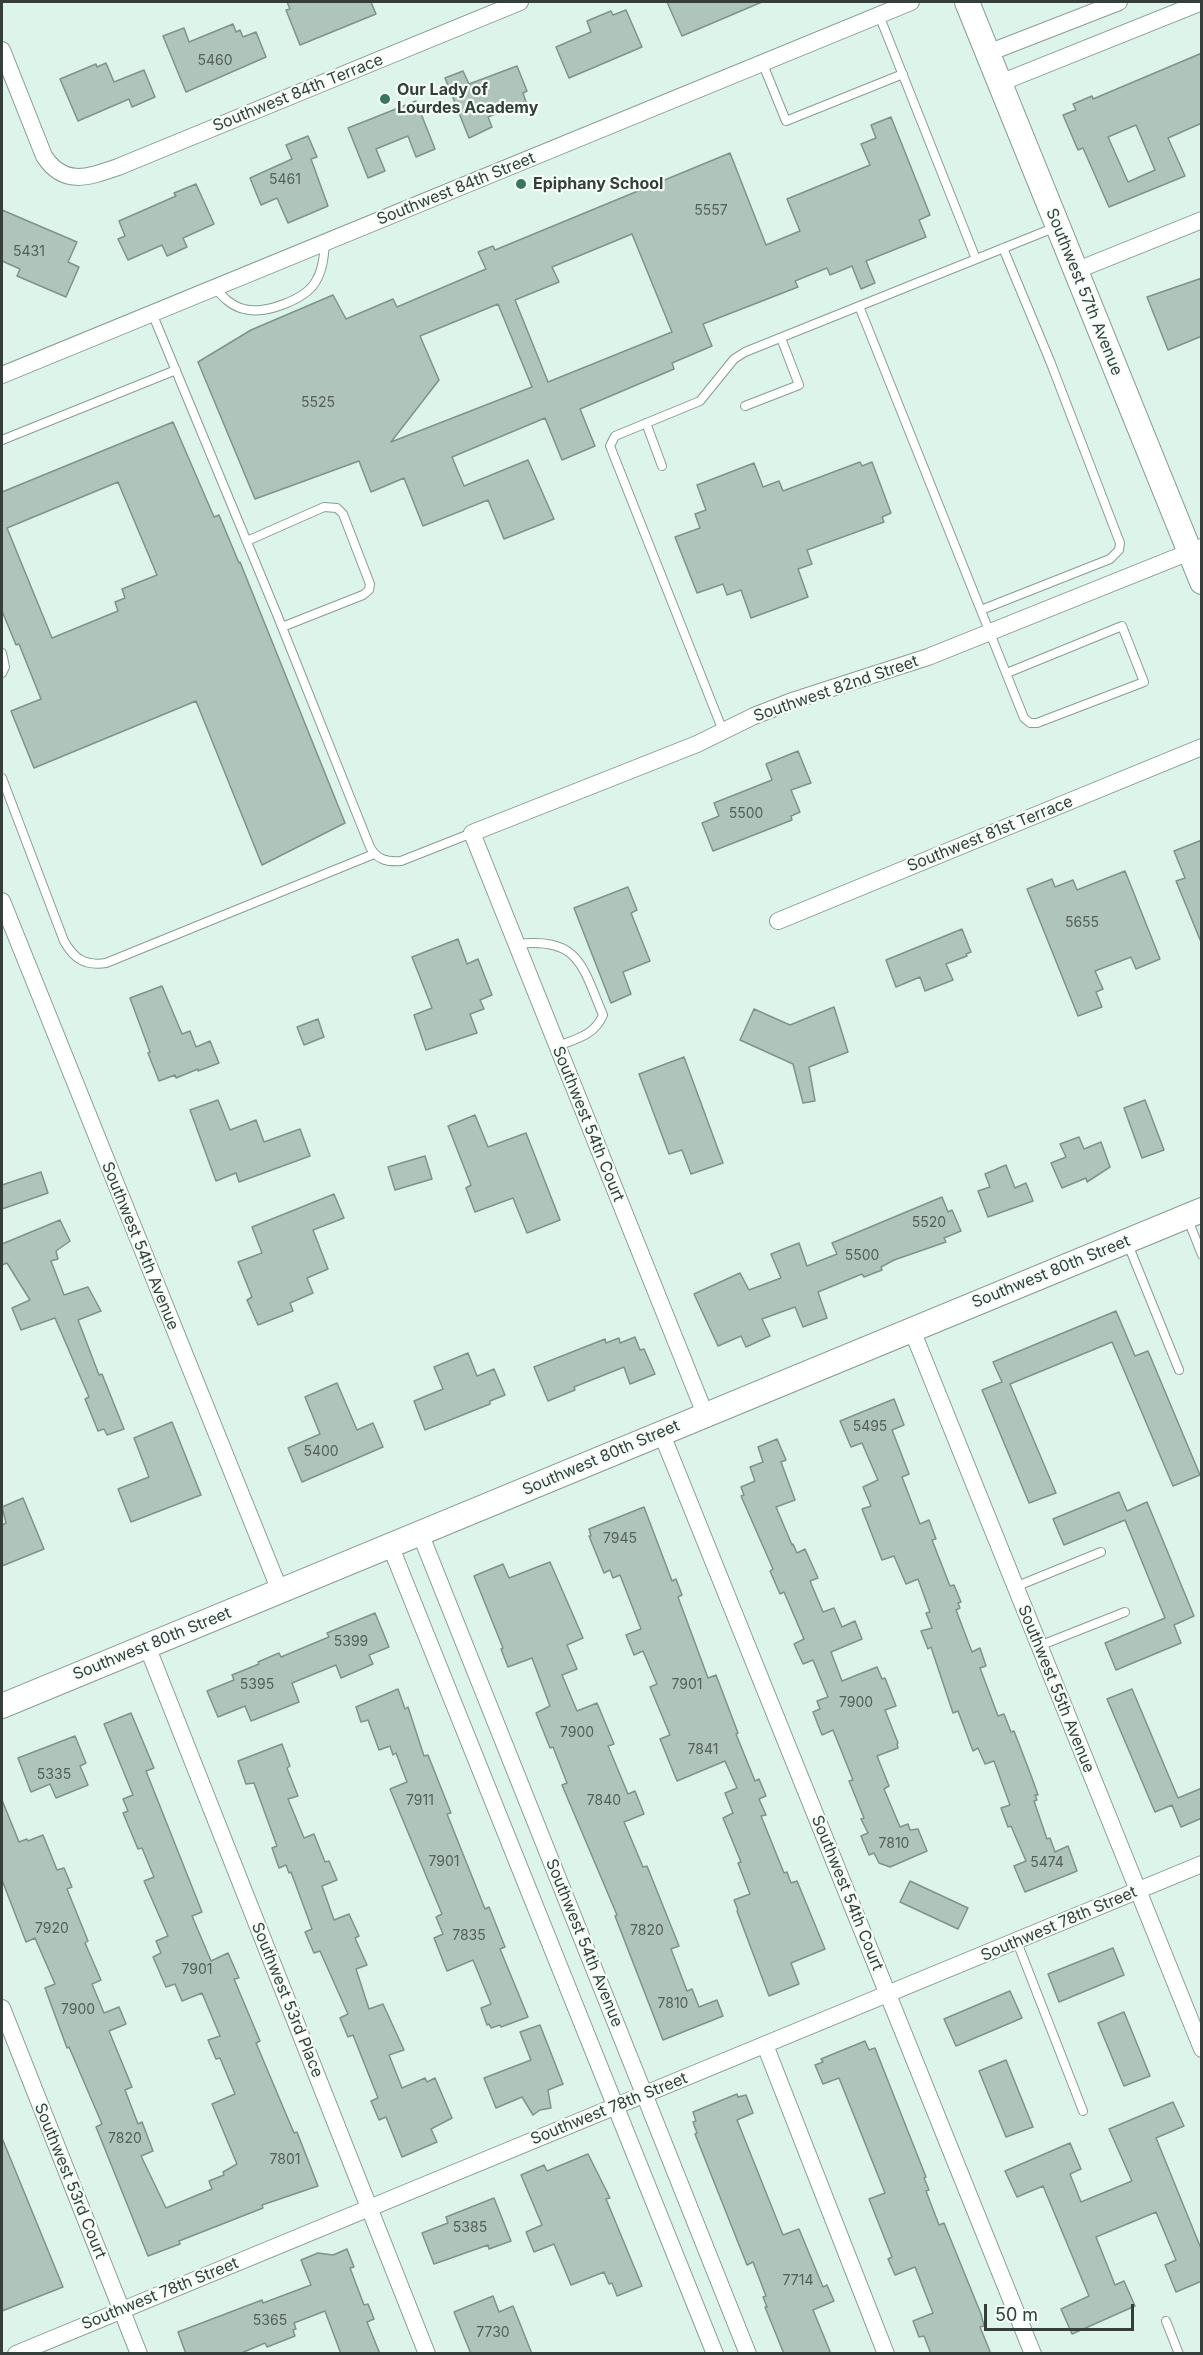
<!DOCTYPE html>
<html>
<head>
<meta charset="utf-8">
<style>
	body { margin:0 }
	#map { position:relative; width:1203px; height:2355px; overflow:hidden; background:#ddf4ea; font-family:Inter,sans-serif }
	canvas { display:block }
	.frame { position:absolute; inset:0; border:3px solid #353e3a; pointer-events:none }
	.scale { position:absolute; left:984px; top:2304px; width:150px; height:27px; box-sizing:border-box; border:3px solid #353e3a; border-top:0; padding-left:8px; font-size:18px; line-height:21px; white-space:nowrap; color:#353e3a; -webkit-text-stroke:4px #f4fef9; paint-order:stroke }
</style>
</head>
<body>
<div id="map">
<canvas width="1203" height="2355"></canvas>
<div class="frame"></div>
<div class="scale">50 m</div>
</div>
<script>
const context = document.querySelector('canvas').getContext('2d');
context.lineJoin = 'round';
function fillPath(path, color) { context.fillStyle = color; context.fill(path, 'evenodd'); }
function strokePath(path, color, width, dash) { context.strokeStyle = color; context.lineWidth = width; context.lineCap = dash ? 'butt' : 'round'; context.setLineDash(dash || []); context.stroke(path); }
function label(font, color, halo, rows, align = 'center') {
  context.font = font + ' Inter,sans-serif'; context.lineWidth = 4.5; context.setLineDash([]); context.textBaseline = 'middle'; context.strokeStyle = halo; context.fillStyle = color; for (const [text, x, y, turn = 0] of rows) {
    context.save(); context.translate(x, y); context.rotate((+turn || 0) * Math.PI / 180); context.textAlign = isNaN(turn) ? turn : align; if (halo) context.strokeText(text, 0, 0); context.fillText(text, 0, 0); context.restore();
  }
}
const building = new Path2D(`
	M287,2H371L376,14L300,45L286,10L290,9Z
	M667,2H762L682,36Z
	M626,10L642,47L569,78L556,47L591,32L587,21L611,11L613,15Z
	M233,24L236,32L240,30L243,37L256,32L266,57L186,92L163,36L184,28L189,42Z
	M1202,53V123L1168,138L1185,176L1109,207L1083,148L1078,150L1063,115L1076,110L1073,104L1092,96L1093,99ZM1136,125L1155,170L1128,182L1108,137Z
	M106,63L114,82L144,70L155,97L132,107L129,99L78,121L60,79L96,64L97,67Z
	M517,66L527,91L523,93L526,102L488,117L492,127L469,138L445,78L463,71L469,84Z
	M416,101L435,149L416,157L408,136L376,149L385,171L368,178L348,128Z
	M891,117L930,215L919,220L926,237L866,261L875,283L861,289L852,266L830,275L827,268L795,281L798,287L703,324L712,346L672,363L674,369L580,409L595,446L562,460L545,418L452,457L464,486L528,460L554,519L504,539L488,500L423,526L404,478L371,492L359,461L255,499L198,362L251,330L333,295L346,319L393,299L397,307L486,269L478,252L493,246L495,250L730,153L766,245L800,231L787,199L870,165L861,144L876,138L871,125ZM632,234L672,332L548,382L515,300L559,282L552,267ZM498,304L532,387L391,442L439,380L420,336Z
	M308,136L317,157L311,159L328,206L288,223L277,198L261,205L250,178L292,159L286,145Z
	M196,184L214,224L183,238L187,247L167,256L162,245L128,260L118,239L125,236L119,221L176,196L174,193Z
	M2,210L77,242L68,262L79,267L66,297L17,276L20,269L2,261Z
	M1202,278V336L1168,350L1147,297Z
	M173,422L214,517L219,515L239,563L240,562L345,823L262,865L196,701L34,768L11,711L41,699L19,644L16,645L2,611V492ZM118,482L157,575L122,589L125,598L115,602L118,611L52,638L7,528Z
	M860,462L862,466L872,462L891,513L882,517L884,522L807,550L812,564L798,569L808,597L751,618L741,590L727,595L723,584L697,593L675,537L700,528L695,514L706,510L697,485L754,463L763,487L779,481L783,491Z
	M798,751L811,783L791,790L800,812L791,816L792,820L713,851L702,823L719,816L714,803L772,780L766,764Z
	M1202,840V942H1201L1176,881L1185,878L1174,851Z
	M1125,871L1160,959L1136,969L1131,957L1095,971L1103,989L1096,992L1102,1007L1078,1016L1027,889L1052,879L1055,887L1073,880L1077,890Z
	M628,887L637,910L631,913L650,961L623,972L631,994L611,1003L574,908Z
	M962,929L971,952L966,954L967,956L946,964L953,980L925,991L920,977L896,987L886,960Z
	M458,939L467,964L478,959L492,995L480,1000L484,1009L470,1014L477,1033L426,1050L414,1015L432,1008L412,957Z
	M162,986L182,1034L190,1031L196,1047L210,1041L219,1063L198,1071V1069L176,1078L175,1075L159,1081L148,1053L150,1052L130,998Z
	M834,1007L848,1052L809,1067L815,1101L803,1103L793,1064L740,1040L754,1009L790,1025Z
	M318,1019L324,1037L304,1045L297,1027Z
	M684,1057L723,1163L691,1174L682,1150L669,1154L639,1074Z
	M218,1100L230,1130L256,1120L264,1142L300,1129L310,1156L239,1182L236,1173L216,1181L190,1110Z
	M1145,1100L1164,1150L1142,1158L1124,1108Z
	M475,1115L488,1147L526,1133L560,1220L527,1233L513,1198L475,1212L466,1188L471,1185L448,1126Z
	M1079,1137L1084,1149L1101,1142L1110,1167L1087,1182L1086,1178L1062,1188L1051,1163L1066,1157L1060,1144Z
	M425,1156L432,1179L395,1190L388,1167Z
	M1006,1165L1015,1188L1026,1183L1033,1201L988,1217L978,1191L990,1187L985,1174Z
	M41,1172L48,1193L2,1209V1185Z
	M334,1194L344,1218L313,1230L328,1269L307,1278L313,1293L290,1303L293,1311L258,1325L247,1300L252,1297L238,1262L262,1253L252,1227Z
	M942,1197L948,1212L952,1210L961,1231L944,1238L946,1242L894,1260L881,1267L882,1270L864,1277L862,1274L818,1292L827,1318L803,1327L795,1307L762,1319L770,1336L746,1347L741,1336L718,1346L694,1294L740,1273L749,1290L781,1278L771,1254L799,1243L807,1266L837,1254L832,1243Z
	M60,1220L70,1241L56,1251L58,1259L51,1261L64,1295L88,1287L101,1311L78,1320L99,1375L102,1374L124,1429L107,1435L104,1429L98,1431L85,1399L89,1397L55,1318L21,1330L12,1308L30,1300L7,1263L2,1265V1244Z
	M1116,1311L1135,1356L1148,1351L1200,1475L1173,1486L1112,1342L1010,1384L1056,1493L1029,1503L982,1390L1002,1382L993,1362Z
	M635,1337L640,1350L644,1349L655,1374L630,1384L624,1367L574,1387L575,1390L548,1401L534,1367L605,1339L606,1343L619,1338L620,1343Z
	M468,1353L477,1376L494,1369L505,1395L490,1401V1404L425,1430L414,1401L443,1389L434,1367Z
	M337,1383L357,1430L373,1423L383,1447L302,1482L288,1448L320,1434L305,1397Z
	M894,1399L904,1425L892,1430L909,1474L902,1477L920,1524L929,1520L936,1539L932,1540L950,1586L954,1585L961,1602L958,1603L960,1608L956,1610L972,1652L980,1648L986,1666L980,1668L998,1716L1004,1714L1011,1732L1014,1731L1032,1778L1038,1795H1035L1037,1800L1034,1801L1047,1839L1050,1838L1055,1852L1068,1846L1077,1871L1025,1892L1014,1866L1026,1861L1011,1826L1008,1827L1001,1808L1010,1805L994,1761L985,1764L978,1748L973,1751L958,1711L953,1713L931,1647L928,1649L921,1631L932,1628L926,1613L930,1612L918,1579L906,1584L894,1556L882,1560L862,1509L871,1506L863,1487L878,1480L862,1443L851,1447L840,1421Z
	M172,1422L201,1495L131,1522L118,1489L149,1477L134,1438Z
	M777,1439L786,1460L781,1462L795,1500L776,1507L792,1545L793,1544L797,1553L805,1549L818,1578L810,1581L823,1612L834,1608L842,1627L855,1621L862,1639L831,1652L842,1681L877,1667L882,1679L885,1678L896,1706L885,1710L898,1743L897,1744L898,1748L877,1756L889,1786L884,1789L900,1827L908,1824L910,1830L918,1829L927,1851L890,1867L879,1863L874,1853L869,1855L861,1836L868,1833L861,1819L864,1818L849,1781L853,1780L833,1730L822,1735L813,1712L820,1709L817,1701L828,1697L813,1660L803,1664L794,1644L804,1639L784,1592L780,1594L770,1571L773,1569L741,1496L744,1495L741,1487L755,1481L750,1467L763,1462L758,1447Z
	M1119,1492L1127,1511L1147,1502L1194,1616L1174,1625L1181,1643L1116,1670L1105,1643L1165,1618L1125,1520L1064,1545L1053,1519Z
	M23,1498L44,1549L2,1566V1525L6,1523L2,1507Z
	M644,1507L672,1581L676,1579L682,1595L678,1597L708,1678L716,1675L738,1733L736,1734L755,1781L759,1779L766,1796L759,1799L766,1815L761,1816L784,1873L787,1872L791,1883L797,1881L825,1949L791,1963L799,1984L769,1996L737,1911L738,1910L734,1900L750,1894L738,1863L741,1862L723,1818L733,1813L725,1793L737,1788L725,1761L677,1781L660,1739L670,1735L650,1687L657,1684L643,1651L634,1655L626,1635L641,1629L620,1575L613,1578L610,1570L604,1573L589,1536H591L589,1529Z
	M550,1562L583,1638L567,1645L577,1669L562,1675L577,1711L597,1703L614,1744L608,1746L628,1794L635,1791L644,1814L624,1822L643,1867L647,1866L679,1946L671,1949L687,1991L692,1989L699,2007L717,2000L723,2016L663,2040L615,1916L617,1915L562,1785L567,1783L553,1747L550,1748L536,1713L550,1706L532,1658L508,1667L501,1649L503,1648L474,1576L503,1564L509,1578Z
	M375,1613L389,1647L369,1655L373,1664L341,1678L336,1665L292,1683L299,1702L251,1721L245,1706L218,1717L207,1691L234,1680L232,1675L259,1664L258,1662L279,1653L281,1657L329,1637L327,1633Z
	M398,1689L405,1709L408,1707L424,1756L428,1755L451,1813L447,1814L485,1909L489,1907L505,1947L500,1949L528,2017L501,2027L500,2025L491,2028L489,2024L487,2025L481,2008L491,2004L473,1960L447,1971L434,1938L443,1934L436,1917L442,1914L390,1789L407,1782L396,1753L393,1755L390,1746L379,1750L368,1720L361,1722L356,1707Z
	M1132,1689L1178,1798L1202,1788V1818L1181,1827L1172,1805L1155,1812L1107,1699Z
	M131,1713L154,1768L146,1771L202,1912L192,1916L211,1961L228,1953L239,1978L234,1979L260,2041L256,2043L294,2133L297,2132L318,2186L262,2205L263,2208L179,2241L180,2244L148,2256L96,2127L102,2124L69,2047L67,2048L45,1988L55,1984L35,1938L26,1942L2,1880V1800L19,1842L27,1839L28,1841L43,1835L57,1870L64,1868L72,1887L67,1889L88,1941L85,1943L101,1980L92,1984L104,2013L119,2007L126,2024L109,2031L132,2087L125,2090L138,2124L142,2122L153,2151L141,2156L166,2208L212,2189L209,2181L224,2175L223,2172L237,2164L212,2104L235,2094L220,2058L216,2059L208,2040L220,2036L202,1993L182,2001L175,1984L166,1987L153,1957L161,1953L156,1941L168,1936L144,1881L154,1877L142,1848L138,1849L123,1813L128,1811L123,1799L133,1795L104,1724Z
	M75,1736L86,1763L80,1766L88,1785L56,1798L50,1784L31,1792L18,1758Z
	M282,1744L290,1766L287,1768L298,1796L288,1799L304,1838L314,1834L325,1862L329,1861L337,1880L322,1886L334,1920L349,1914L359,1936L355,1938L367,1965L356,1969L369,2009L383,2004L404,2050L389,2055L402,2088L425,2078L427,2082L435,2078L452,2118L431,2129L437,2142L402,2157L386,2117L379,2120L371,2101L378,2098L353,2035L348,2037L340,2018L348,2014L320,1951L314,1953L305,1932L312,1929L291,1872L289,1873L286,1865L279,1868L272,1848L277,1846L254,1783L246,1784L238,1761Z
	M910,1881L968,1908L958,1929L900,1902Z
	M1113,1948L1124,1975L1059,2002L1048,1974Z
	M1010,1991L1022,2018L956,2046L944,2019Z
	M1124,2012L1150,2076L1124,2086L1098,2023Z
	M540,2025L563,2084L548,2090L551,2108L540,2110L533,2115L522,2097L496,2108L484,2078L531,2060L520,2032Z
	M865,2041L869,2050L875,2048L926,2177L924,2178L929,2190L926,2191L939,2225L944,2223L981,2314L984,2326L980,2327L991,2354H931L924,2336L919,2337L913,2321L933,2313L915,2267L895,2275L888,2259L892,2257L869,2199L885,2193L839,2078L823,2084L815,2065L823,2062L821,2059Z
	M1006,2060L1033,2127L1006,2137L979,2071Z
	M737,2094L738,2097L746,2095L753,2113L737,2120L783,2235L799,2229L823,2287L827,2285L834,2301L813,2310L831,2354H784L765,2307H767L763,2297L766,2296L753,2262L747,2265L695,2134L697,2133L693,2122L696,2121L693,2112Z
	M1173,2102L1184,2126L1156,2138L1202,2251V2281L1176,2292L1165,2265L1176,2260L1156,2212L1096,2237L1115,2285L1124,2281L1135,2306L1072,2334L1061,2309L1089,2296L1043,2186L1017,2197L1005,2171L1070,2143L1081,2169L1070,2174L1081,2202L1132,2181L1109,2129Z
	M2,2138L63,2287L2,2311Z
	M588,2154L610,2198L606,2199L642,2286L617,2296L612,2283L609,2284L604,2272L571,2285L554,2244L534,2252L526,2232L542,2225L521,2175L544,2165L547,2171Z
	M494,2198L511,2241L489,2249L488,2245L434,2264L422,2233L448,2223L446,2217Z
	M347,2249L354,2267L350,2268L364,2305L368,2304L374,2319L367,2322L380,2354H341L325,2311L294,2323L296,2329L293,2330L295,2336L267,2347L265,2343L239,2354H186L178,2332L262,2300L263,2303L311,2285L301,2260L318,2253L333,2255Z
	M493,2296L499,2312L513,2306L532,2354H471L454,2312Z`);
const lane = new Path2D(`
	M879,15L976,259
	M762,62L786,121L903,74
	M215,288C223,297 231,306 244,309C265,315 308,299 317,279C323,268 324,255 325,243
	M859,306L1024,718L1030,723H1037L1144,682L1122,626L1007,673
	M152,313L276,612L370,847C377,860 387,862 401,861L472,833
	M745,406L799,385L781,338
	M646,423L662,466
	M2,440L176,370
	M247,541L324,507L337,508L343,514L370,584L369,590L363,595L282,627
	M981,610L1110,559L1119,550L1120,543L1050,361L1003,248
	M2,653L5,667L2,673
	M723,731L610,446L615,436L700,401L734,359L745,352L1056,227
	M2,778L64,941C74,959 85,966 106,963L374,854
	M517,944C579,937 582,965 603,1015C595,1035 576,1039 558,1046
	M1187,1217L1202,1255
	M1127,1242L1179,1370
	M1015,1587L1101,1552
	M1039,1646L1125,1612
	M1017,1942L1083,2111
	M1166,2321L1179,2354`);
const street = new Path2D(`
	M2,50L44,156C64,187 89,177 118,167L520,2
	M988,53L1119,2
	M1000,83L1202,2
	M1075,271L1202,220
	M2,375L911,2
	M2,901L280,1591
	M778,921L1202,747
	M912,1330L1202,2049
	M705,1414L472,833L697,744L754,716L795,700L928,657L1202,547
	M661,1432L1033,2354
	M420,1533L748,2354
	M390,1545L715,2354
	M147,1646L427,2354
	M2,2008L139,2354
	M765,2045L886,2354
	M16,2354L1202,1864`);
const secondary = new Path2D(`
	M967,2L1202,582
	M2,1706L1202,1210`);
const markers = [
	[385,99,6,"#3a755e"],
	[521,184,6,"#3a755e"]
];
const numberNames = [
	["5460",215,61],
	["5461",285,180],
	["5557",711,211],
	["5431",29,252],
	["5525",318,403],
	["5500",746,814],
	["5655",1082,923],
	["5520",929,1223],
	["5500",862,1256],
	["5495",870,1427],
	["5400",321,1452],
	["7945",620,1539],
	["5399",351,1642],
	["5395",257,1685],
	["7901",687,1685],
	["7900",856,1703],
	["7900",577,1733],
	["7841",703,1750],
	["5335",54,1775],
	["7911",420,1801],
	["7840",604,1801],
	["7810",894,1844],
	["7901",444,1862],
	["5474",1047,1863],
	["7920",52,1929],
	["7820",647,1931],
	["7835",469,1936],
	["7901",197,1970],
	["7810",673,2004],
	["7900",78,2010],
	["7820",125,2139],
	["7801",285,2160],
	["5385",470,2228],
	["7714",798,2281],
	["5365",270,2321],
	["7730",493,2333]
];
const poiNames = [
	["Our Lady of",397,90],
	["Lourdes Academy",397,108],
	["Epiphany School",533,184]
];
const streetNames = [
	["Southwest 84th Terrace",298,93,-22],
	["Southwest 84th Street",456,189,-22],
	["Southwest 57th Avenue",1084,292,68],
	["Southwest 82nd Street",836,689,-19],
	["Southwest 81st Terrace",990,834,-22],
	["Southwest 54th Court",588,1124,68],
	["Southwest 54th Avenue",140,1246,68],
	["Southwest 80th Street",1051,1272,-22],
	["Southwest 80th Street",601,1458,-23],
	["Southwest 80th Street",152,1644,-22],
	["Southwest 55th Avenue",1056,1689,68],
	["Southwest 54th Court",847,1893,68],
	["Southwest 78th Street",1059,1924,-23],
	["Southwest 54th Avenue",584,1943,68],
	["Southwest 53rd Place",287,2000,68],
	["Southwest 78th Street",609,2109,-22],
	["Southwest 53rd Court",70,2181,68],
	["Southwest 78th Street",160,2294,-22]
];
fillPath(building, '#afc5bb');
strokePath(building, '#7e948a', 1.5);
strokePath(lane, '#879d93', 10);
strokePath(street, '#879d93', 18);
strokePath(secondary, '#879d93', 26);
strokePath(lane, '#fff', 8);
strokePath(street, '#fff', 16);
strokePath(secondary, '#fff', 24);
for (const [x, y, r, color] of markers) { const dot = new Path2D(); dot.arc(x, y, r, 0, 2 * Math.PI); context.fillStyle = color; context.fill(dot); strokePath(dot, '#f4fef9', 2); }
label('14px', '#54605a', null, numberNames);
label('bold 16px', '#353e3a', '#f4fef9', poiNames, 'left');
label('16px', '#353e3a', '#f4fef9', streetNames);
</script>
</body>
</html>
